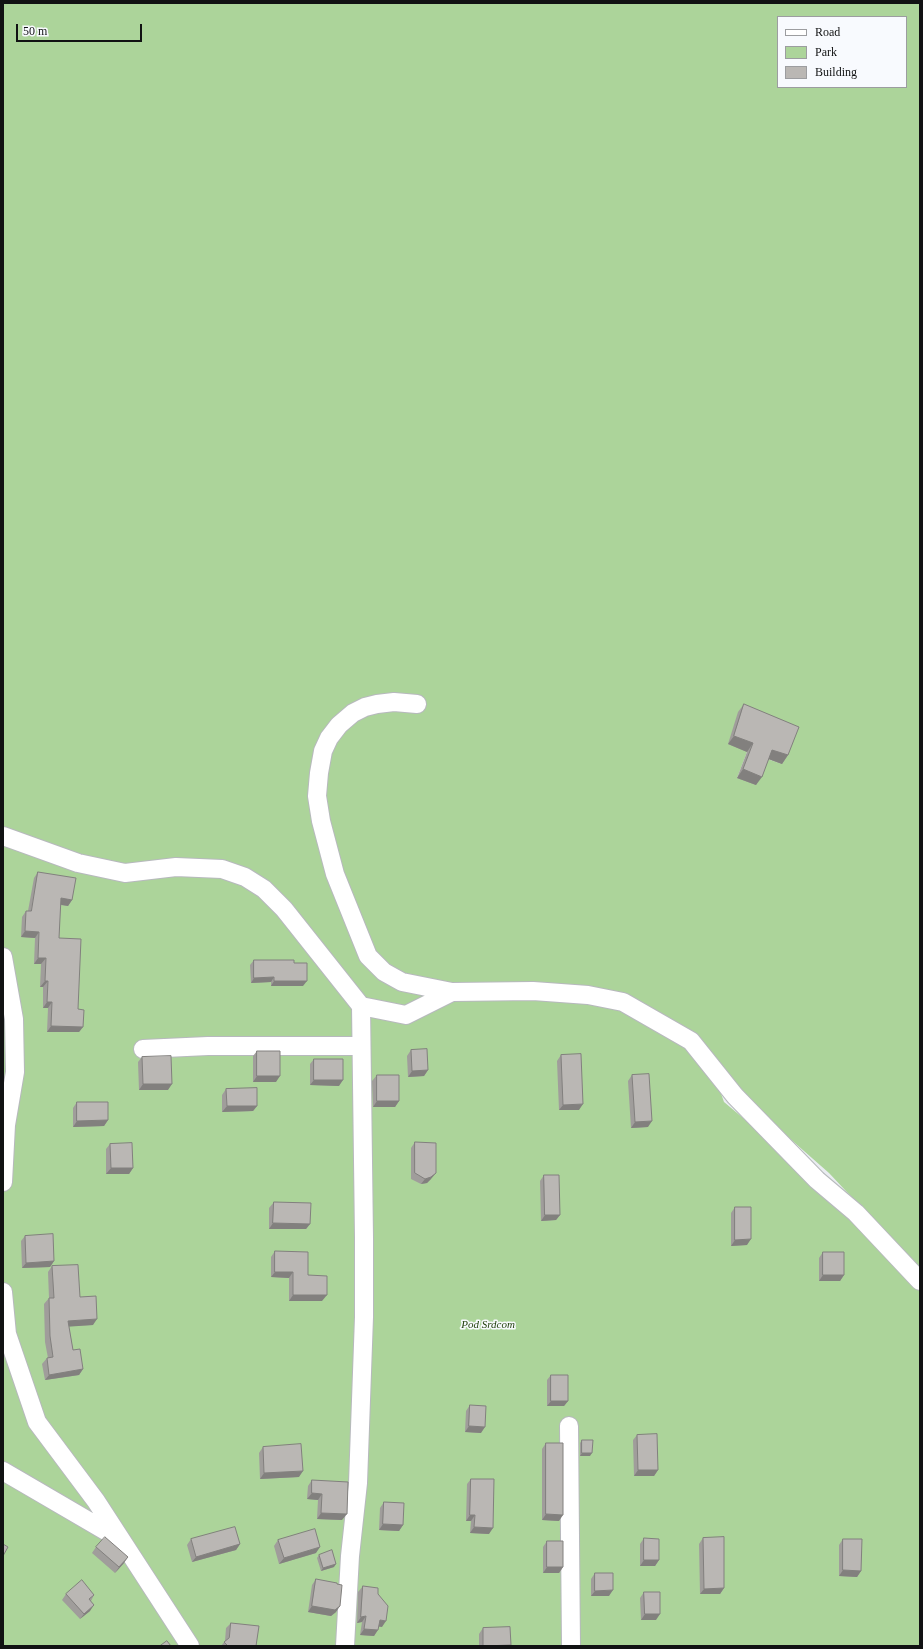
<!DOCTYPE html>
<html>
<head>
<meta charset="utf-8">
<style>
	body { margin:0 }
	#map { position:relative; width:923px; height:1649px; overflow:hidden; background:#eaedf1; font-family:"Times New Roman",serif }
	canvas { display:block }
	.frame { position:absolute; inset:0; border:4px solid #111213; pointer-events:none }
	.legend { position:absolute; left:777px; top:16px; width:130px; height:72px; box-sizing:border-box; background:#f8fafe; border:1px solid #9c9da0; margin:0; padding:5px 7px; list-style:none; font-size:12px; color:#111213 }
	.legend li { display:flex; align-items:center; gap:8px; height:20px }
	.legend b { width:20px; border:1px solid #9c9da0 }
	.scale { position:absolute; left:16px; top:24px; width:126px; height:18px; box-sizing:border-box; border:2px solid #111213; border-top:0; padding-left:5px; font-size:12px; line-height:14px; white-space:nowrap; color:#111213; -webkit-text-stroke:3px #f8fafe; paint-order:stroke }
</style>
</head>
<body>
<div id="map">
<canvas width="923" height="1649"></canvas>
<div class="frame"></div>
<ul class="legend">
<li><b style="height:5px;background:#fff"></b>Road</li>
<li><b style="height:11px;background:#acd49a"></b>Park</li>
<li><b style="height:11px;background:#bab7b4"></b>Building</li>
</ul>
<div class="scale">50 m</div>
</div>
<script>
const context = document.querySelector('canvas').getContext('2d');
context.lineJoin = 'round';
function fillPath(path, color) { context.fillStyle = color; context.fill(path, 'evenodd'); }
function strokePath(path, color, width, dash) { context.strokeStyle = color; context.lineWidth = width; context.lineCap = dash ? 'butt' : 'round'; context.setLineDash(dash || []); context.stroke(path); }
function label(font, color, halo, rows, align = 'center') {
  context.font = font + ' "Times New Roman",serif'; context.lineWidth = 3; context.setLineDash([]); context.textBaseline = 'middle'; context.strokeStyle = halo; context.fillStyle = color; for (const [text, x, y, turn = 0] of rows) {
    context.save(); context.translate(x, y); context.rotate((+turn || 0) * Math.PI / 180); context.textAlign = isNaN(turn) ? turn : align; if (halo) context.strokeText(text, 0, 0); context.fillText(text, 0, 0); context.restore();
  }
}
const green = new Path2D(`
	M3,3H920V1270L829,1173L713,1071L724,1102L856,1213L920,1281V1646H3ZM778,17H906V87H778ZM747,752L782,764L766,758L737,778Z`);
const minor = new Path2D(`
	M417,704L394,702L377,704L365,707L353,713L339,725L329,738L323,751L319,773L317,796L321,821L335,874L368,956L384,972L402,982L452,992L533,991L588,995L623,1002L691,1041L735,1096L817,1180L856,1213L920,1281
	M3,836L78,863L125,873L176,867L222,869L245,877L264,889L284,909L361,1006L406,1015L452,992
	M3,957L14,1019L15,1072L6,1125L3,1182
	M143,1049L208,1046H361
	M3,1292L7,1334L37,1422L96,1501L190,1646
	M569,1426L571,1646
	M3,1471L116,1537
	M345,1646L350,1556L358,1483L364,1317V1238L361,1006`);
const wall = new Path2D(`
	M744,704L788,755L782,764L768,759L756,785L737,778L747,752L728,744L738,712Z
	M38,872L72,900L68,906L60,905L59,938L78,1009L83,1027L79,1032H47L48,1008H43V987H40L41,964H34L35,938L21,937L22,917L26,911H28L34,878Z
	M254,960L294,963L303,986H271V982L251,983L250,965Z
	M411,1050L428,1070L424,1076L408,1077L407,1056Z
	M257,1051L276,1082H253V1056Z
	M561,1055L579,1110H559L557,1061Z
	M142,1057L168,1090H139L138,1062Z
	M314,1059L339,1086L310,1085V1064Z
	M377,1075L399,1101L395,1107H373L372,1081Z
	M632,1075L648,1127L631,1128L628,1081Z
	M226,1089L257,1106L253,1111L222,1112V1095Z
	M77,1102L108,1120L104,1126L73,1127V1108Z
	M415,1142L431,1179L427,1183L421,1184L411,1179V1148Z
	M110,1144L133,1168L129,1174H106V1149Z
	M544,1175L560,1215L556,1220L541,1221L540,1181Z
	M274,1202L310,1224L306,1229H269V1208Z
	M735,1207L747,1245L731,1246V1213Z
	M25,1236L54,1261L50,1267L22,1268L21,1241Z
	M275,1251L308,1275L322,1301H289V1278L271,1277V1257Z
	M823,1252L844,1275L840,1281H819V1258Z
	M52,1266L80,1297L93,1325L69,1326L73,1350L83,1369L79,1375L45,1380L42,1364L47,1358H48L45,1342L44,1304L49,1298L48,1272Z
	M551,1375L568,1401L564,1406H547V1380Z
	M470,1405L481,1433L465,1432L466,1411Z
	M637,1435L658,1470L654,1476H634L633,1440Z
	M582,1440L590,1456H580V1443Z
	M546,1443L559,1521L542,1520V1449Z
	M263,1447L299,1477L260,1479L259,1453Z
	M471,1479L489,1534L470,1533L471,1521H466L467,1484Z
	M312,1480L342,1520L317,1519L318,1500L307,1499L308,1486Z
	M384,1502L403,1525L399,1531L379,1530L380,1508Z
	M644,1538L659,1560L655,1566H640V1544Z
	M703,1538L724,1588L720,1594H700L699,1544Z
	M191,1539L240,1544L236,1550L192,1562L187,1545Z
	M843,1539L861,1571L857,1577L839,1576V1545Z
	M278,1540L316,1553L279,1564L274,1546Z
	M547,1541L563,1567L559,1573H543V1547Z
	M96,1547L124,1563L115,1573L92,1553Z
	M319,1555L334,1567L321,1571L317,1558Z
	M595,1573L609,1596H591V1579Z
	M316,1579L336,1612L331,1616L308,1612L312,1585Z
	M363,1586L378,1594L382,1627L379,1626L374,1636L360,1635L362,1622L357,1623L358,1592Z
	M644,1592L656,1620H641L640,1598Z
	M66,1594L94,1595L91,1601L90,1611L80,1619L62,1600Z
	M231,1623L256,1646H221L225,1641L226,1628Z
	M483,1628L510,1646H479V1634Z`);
const shadedWall = new Path2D(`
	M734,736L753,743L747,752L728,744Z
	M772,750L788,755L782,764L766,758Z
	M743,769L762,777L756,785L737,778Z
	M61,898L72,900L68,906L57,904Z
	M25,931L39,932L35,938L21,937Z
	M38,958H46L41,964H34Z
	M274,977L271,982L251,983L254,978Z
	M45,981H48L43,987H40Z
	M274,981H307L303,986H271Z
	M47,1002H52L48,1008H43Z
	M51,1026L83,1027L79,1032H47Z
	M428,1070L424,1076L408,1077L412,1071Z
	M257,1076H280L276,1082H253Z
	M314,1080H343L339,1086L310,1085Z
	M143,1084H172L168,1090H139Z
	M377,1101H399L395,1107H373Z
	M583,1104L579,1110H559L563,1105Z
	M227,1106H257L253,1111L222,1112Z
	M108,1120L104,1126L73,1127L77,1121Z
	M652,1121L648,1127L631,1128L635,1122Z
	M111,1168H133L129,1174H106Z
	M436,1173L431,1179L427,1183L421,1184L425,1179Z
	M545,1215H560L556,1220L541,1221Z
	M273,1223L310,1224L306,1229H269Z
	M751,1239L747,1245L731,1246L735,1240Z
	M54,1261L50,1267L22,1268L26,1263Z
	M275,1272H293L289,1278L271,1277Z
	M823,1275H844L840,1281H819Z
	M293,1295H327L322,1301H289Z
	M97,1319L93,1325L64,1327L68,1321Z
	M83,1369L79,1375L45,1380L49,1375Z
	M551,1401H568L564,1406H547Z
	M469,1426L485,1427L481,1433L465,1432Z
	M582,1453H592L590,1456H580Z
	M638,1470H658L654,1476H634Z
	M303,1471L299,1477L260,1479L264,1473Z
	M312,1493L322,1494L318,1500L307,1499Z
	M321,1513L347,1514L342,1520L317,1519Z
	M546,1514L563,1515L559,1521L542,1520Z
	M470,1515H475L471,1521H466Z
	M383,1524L403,1525L399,1531L379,1530Z
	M474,1527L493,1528L489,1534L470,1533Z
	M240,1544L236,1550L192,1562L196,1557Z
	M320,1547L316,1553L279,1564L284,1558Z
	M128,1557L124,1563L115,1573L119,1567Z
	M644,1560H659L655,1566H640Z
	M336,1564L334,1567L321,1571L323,1568Z
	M547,1567H563L559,1573H543Z
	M843,1570L861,1571L857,1577L839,1576Z
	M724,1588L720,1594H700L704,1589Z
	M613,1590L609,1596H591L595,1591Z
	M94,1605L90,1611L80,1619L84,1614Z
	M312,1606H340L336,1612L331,1616L308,1612Z
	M645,1614H660L656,1620H641Z
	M366,1616L362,1622L357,1623L361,1617Z
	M380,1620L386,1621L382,1627L375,1626Z
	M364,1629L378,1630L374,1636L360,1635Z
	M511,1645L510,1646H483Z`);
const building = new Path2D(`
	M744,704L799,727L788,755L772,750L762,777L743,769L753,743L734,736Z
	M38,872L76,878L72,900L61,898L59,938L81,939L78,1009L84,1010L83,1027L51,1026L52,1002H47L48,981H45L46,958H38L39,932L25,931L26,911H31Z
	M254,960H294V963H307V981H274V977L254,978Z
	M427,1049L428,1070L412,1071L411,1050Z
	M257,1051H280V1076H257Z
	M581,1054L583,1104L563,1105L561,1055Z
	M171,1056L172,1084H143L142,1057Z
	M314,1059H343V1080H314Z
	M649,1074L652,1121L635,1122L632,1075Z
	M377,1075H399V1101H377Z
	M257,1088V1106H227L226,1089Z
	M77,1102H108V1120L77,1121Z
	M415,1142L436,1143V1173L431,1177L425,1179L415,1173Z
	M132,1143L133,1168H111L110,1144Z
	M544,1175H559L560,1215H545Z
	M274,1202L311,1203L310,1224L273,1223Z
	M735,1207H751V1239L735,1240Z
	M53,1234L54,1261L26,1263L25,1236Z
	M275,1251L308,1252V1275L327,1276V1295H293V1272H275Z
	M823,1252H844V1275H823Z
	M78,1265L80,1297L96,1296L97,1319L68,1321L73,1350L80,1349L83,1369L49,1375L47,1358L53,1357L50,1336L49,1298H54L52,1266Z
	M551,1375H568V1401H551Z
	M470,1405L486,1406L485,1427L469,1426Z
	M657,1434L658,1470H638L637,1435Z
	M582,1440H593L592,1453H582Z
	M546,1443H563V1515L546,1514Z
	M301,1444L303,1471L264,1473L263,1447Z
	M471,1479H494L493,1528L474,1527L475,1515H470Z
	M312,1480L348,1482L347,1514L321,1513L322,1494L312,1493Z
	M384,1502L404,1503L403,1525L383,1524Z
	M235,1527L240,1544L196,1557L191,1539Z
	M315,1529L320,1547L284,1558L278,1540Z
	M105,1537L128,1557L119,1567L96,1547Z
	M724,1537V1588L704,1589L703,1538Z
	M644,1538L659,1539V1560H644Z
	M843,1539H862L861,1571L843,1570Z
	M547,1541H563V1567H547Z
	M3,1544L8,1547L3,1556Z
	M332,1550L336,1564L323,1568L319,1555Z
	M595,1573H613V1590L595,1591Z
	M316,1579L337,1583V1584L342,1585L340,1606L335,1610L312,1606Z
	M82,1580L94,1595L89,1599L94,1605L84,1614L66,1594Z
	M363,1586L378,1588V1594L388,1606L386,1621L380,1620L378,1630L364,1629L366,1616L361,1617Z
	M644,1592H660V1614H645Z
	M231,1623L259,1626L256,1646H228L224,1642L229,1638Z
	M510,1627L511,1645L483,1646V1628Z
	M167,1641L171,1646H160Z`);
const parkNames = [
	["Pod Srdcom",488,1325]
];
fillPath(green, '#acd49a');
strokePath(minor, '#b7b9bd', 20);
strokePath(minor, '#fff', 18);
fillPath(wall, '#a09d9b');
fillPath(shadedWall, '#82807e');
fillPath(building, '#bab7b4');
strokePath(building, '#82807e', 1);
label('italic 11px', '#1c3d07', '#f8fafe', parkNames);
</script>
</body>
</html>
